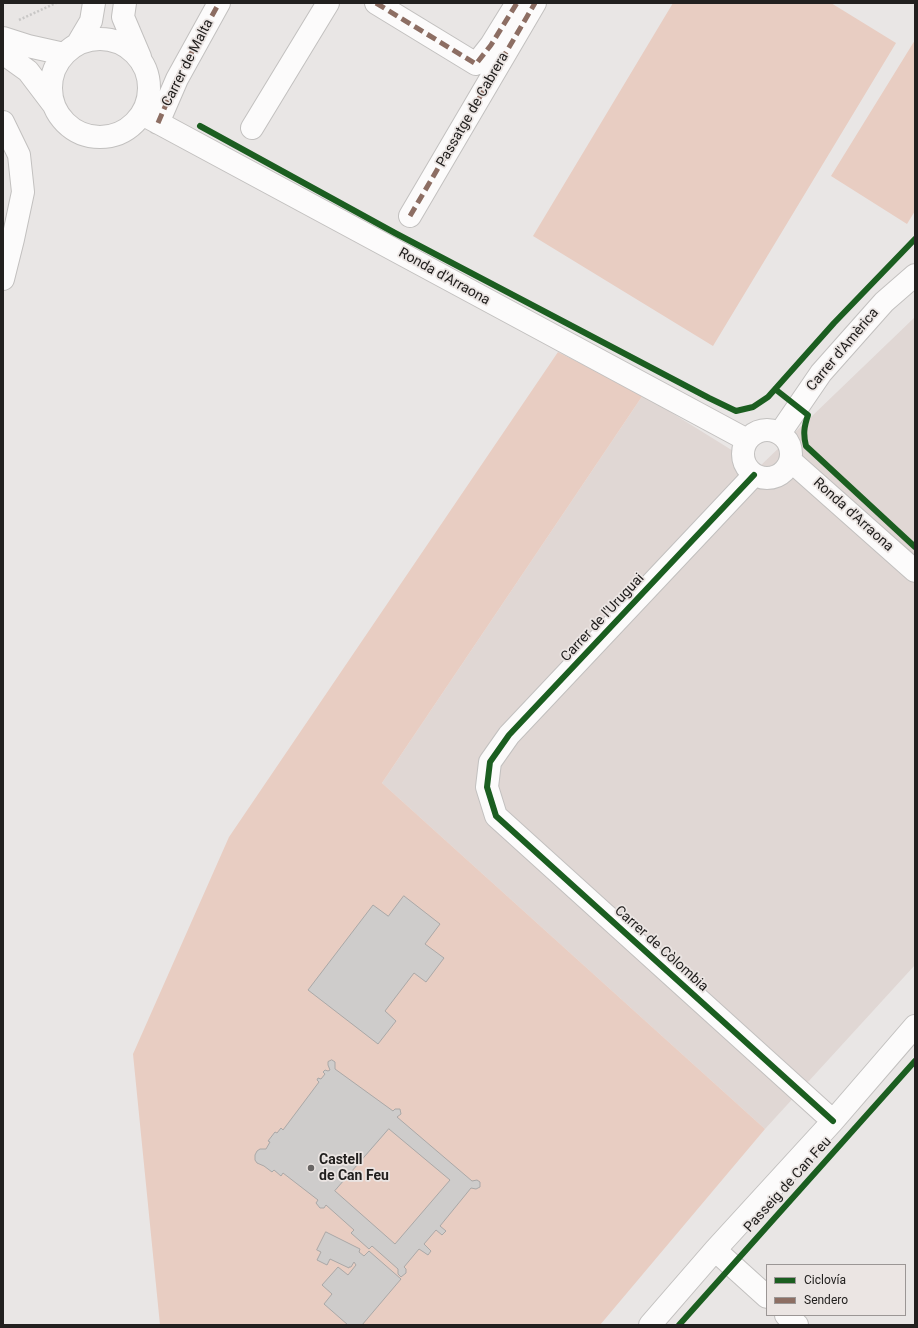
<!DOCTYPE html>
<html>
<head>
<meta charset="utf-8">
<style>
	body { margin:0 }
	#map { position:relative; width:918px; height:1328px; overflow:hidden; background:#e9e6e5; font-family:Roboto,sans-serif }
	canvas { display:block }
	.frame { position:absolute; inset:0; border:4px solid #22201f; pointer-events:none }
	.legend { position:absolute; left:766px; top:1264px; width:140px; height:52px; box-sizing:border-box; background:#ebe5e3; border:1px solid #9b9695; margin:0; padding:5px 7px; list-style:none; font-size:12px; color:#22201f }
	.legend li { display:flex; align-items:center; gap:8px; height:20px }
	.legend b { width:20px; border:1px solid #9b9695 }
</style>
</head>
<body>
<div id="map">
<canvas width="918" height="1328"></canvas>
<div class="frame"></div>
<ul class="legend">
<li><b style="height:5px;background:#1b5e20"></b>Ciclovía</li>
<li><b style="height:5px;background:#8d6e63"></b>Sendero</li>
</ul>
</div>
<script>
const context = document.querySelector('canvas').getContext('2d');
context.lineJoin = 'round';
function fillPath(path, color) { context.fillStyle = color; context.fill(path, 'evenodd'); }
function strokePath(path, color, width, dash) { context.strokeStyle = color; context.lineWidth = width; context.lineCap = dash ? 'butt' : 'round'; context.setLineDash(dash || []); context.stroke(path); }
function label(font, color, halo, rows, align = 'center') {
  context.font = font + ' Roboto,sans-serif'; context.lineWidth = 3.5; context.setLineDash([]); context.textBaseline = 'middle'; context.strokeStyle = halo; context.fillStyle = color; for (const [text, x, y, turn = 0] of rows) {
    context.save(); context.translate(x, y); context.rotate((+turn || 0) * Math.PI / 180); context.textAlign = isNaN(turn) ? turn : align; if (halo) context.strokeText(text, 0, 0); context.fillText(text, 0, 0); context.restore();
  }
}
const built = new Path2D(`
	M915,317V965L765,1129L382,783L643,395L759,467Z`);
const green = new Path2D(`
	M673,3H831L896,43L713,346L533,236Z
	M915,40V211L907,224L831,176Z
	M558,352L643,395L382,783L765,1129L600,1325H160L133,1054L229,837Z`);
const building = new Path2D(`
	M404,896L440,924L425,944L444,958L426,982L414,973L385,1011L396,1021L378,1044L308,990L373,905L388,916Z
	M332,1060L335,1062V1069L393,1111L395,1109H400L401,1114L397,1117L472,1181L477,1180L480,1182V1187L476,1189L471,1188L440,1226L446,1231L442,1235L436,1230L424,1244L431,1251L428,1255L419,1249L404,1267L406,1269V1273L401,1277L398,1274V1269L372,1246L369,1249L351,1233L354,1230L326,1205L324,1208H320L316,1203L318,1200L283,1173L281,1176L274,1170L272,1172L264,1166L257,1163L255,1160V1155L257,1151L260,1149H266L270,1142L268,1141L275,1132L277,1133L281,1128L283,1130L319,1082L317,1080L318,1078L321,1079L325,1074L323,1072L325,1070L328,1071L330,1070L328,1065V1062ZM389,1129L450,1180L395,1244L335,1191Z
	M326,1232L360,1249L359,1252L364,1256L369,1251L401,1279L362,1325H348L324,1304L332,1294L322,1285L338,1267L348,1275L356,1265L354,1262L351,1267H349V1268L330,1259L327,1265L317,1260L321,1252L317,1250Z`);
const path = new Path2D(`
	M19,20L56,3`);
const minor = new Path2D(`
	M125,3L123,17L140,57
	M376,3L476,64L491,45L517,3
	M3,38L28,46L64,54
	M51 88a49 49 0 1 1 98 0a49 49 0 1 1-98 0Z
	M78,43L91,21L94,3
	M3,53L28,71L53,104
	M142,114L747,440
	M3,122L19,155L23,192L13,239L3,279
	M158,123L177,79L219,3
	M252,128L328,3
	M410,216L535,3
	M743 454a24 24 0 1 1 48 0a24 24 0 1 1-48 0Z
	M780,433L821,373L884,302L915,275
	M791,461L915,571
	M754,475L509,735L490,762L487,787L496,816L833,1121
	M715,1250L767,1297
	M786,1315L797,1325
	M650,1325L715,1250L833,1121L915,1026`);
const quiet = new Path2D(`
	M376,3L476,64L491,45L517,3
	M158,123L177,79L219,3
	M410,216L535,3`);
const cycleway = new Path2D(`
	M200,126L395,233L709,398L736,411L753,407L768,397L834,323L915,239
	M775,389L808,415C804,427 803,434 806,446L915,547
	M754,475L509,735L490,762L487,787L496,816L833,1121
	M679,1325L915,1061`);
const markers = [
	[311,1168,4,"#686564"]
];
const streetNames = [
	["Carrer de Malta",188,63,-63],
	["Passatge de Cabrera",473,110,-60],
	["Ronda d'Arraona",444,277,29],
	["Carrer d'Amèrica",843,350,-50],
	["Ronda d'Arraona",853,515,42],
	["Carrer de l'Uruguai",603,618,-47],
	["Carrer de Còlombia",661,949,42],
	["Passeig de Can Feu",788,1185,-48]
];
const poiNames = [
	["Castell",319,1160],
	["de Can Feu",319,1176]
];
fillPath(built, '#e0d7d4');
fillPath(green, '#e8cdc2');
fillPath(building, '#cecccb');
strokePath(building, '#aaa8a7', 1);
strokePath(minor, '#c2c0bf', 24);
strokePath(path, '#c8c7c6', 2.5, [2, 2]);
strokePath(minor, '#fcfbfb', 22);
strokePath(quiet, '#8d6e63', 5, [10, 5]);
strokePath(cycleway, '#1b5e20', 6);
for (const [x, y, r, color] of markers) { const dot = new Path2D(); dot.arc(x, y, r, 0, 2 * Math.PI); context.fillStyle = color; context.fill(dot); strokePath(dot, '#ebe5e3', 1.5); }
label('14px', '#22201f', '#ebe5e3', streetNames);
label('bold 14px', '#22201f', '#ebe5e3', poiNames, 'left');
</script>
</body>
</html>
